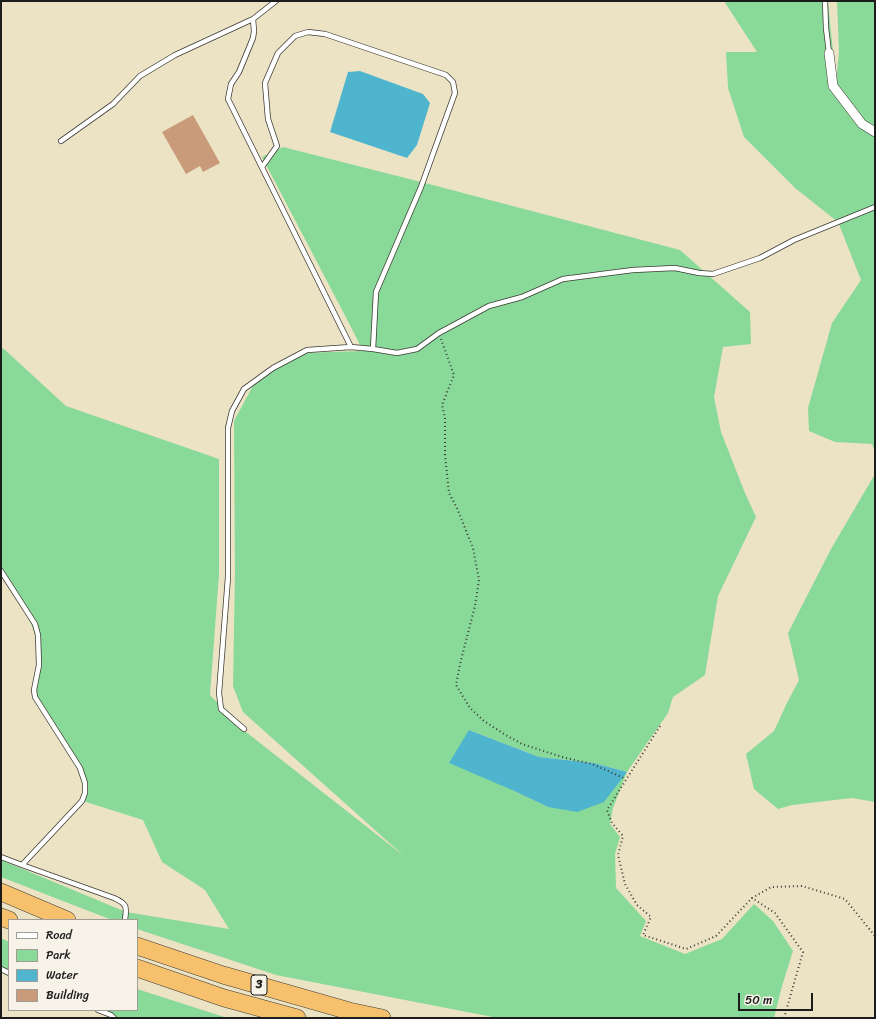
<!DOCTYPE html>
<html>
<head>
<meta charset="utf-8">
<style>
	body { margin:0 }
	#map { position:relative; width:876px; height:1019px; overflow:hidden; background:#ece3c4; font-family:Sriracha,sans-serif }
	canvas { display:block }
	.frame { position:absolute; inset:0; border:2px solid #1c1c1c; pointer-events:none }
	.legend { position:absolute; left:8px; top:919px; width:130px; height:92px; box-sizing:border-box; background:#f7f3e8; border:1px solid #9f9d96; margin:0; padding:5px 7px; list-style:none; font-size:12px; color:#1c1c1c }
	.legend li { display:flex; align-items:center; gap:8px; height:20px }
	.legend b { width:20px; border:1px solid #9f9d96 }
	.scale { position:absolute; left:738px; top:993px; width:75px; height:18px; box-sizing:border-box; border:2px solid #1c1c1c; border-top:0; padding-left:5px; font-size:12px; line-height:14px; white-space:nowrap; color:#1c1c1c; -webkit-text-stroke:3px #f7f3e8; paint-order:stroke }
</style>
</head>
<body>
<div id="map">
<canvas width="876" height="1019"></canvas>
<div class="frame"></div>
<ul class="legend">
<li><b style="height:5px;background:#fff"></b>Road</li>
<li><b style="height:11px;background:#89d999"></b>Park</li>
<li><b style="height:11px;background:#4fb5ce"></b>Water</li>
<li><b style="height:11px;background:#ca9b7a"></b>Building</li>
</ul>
<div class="scale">50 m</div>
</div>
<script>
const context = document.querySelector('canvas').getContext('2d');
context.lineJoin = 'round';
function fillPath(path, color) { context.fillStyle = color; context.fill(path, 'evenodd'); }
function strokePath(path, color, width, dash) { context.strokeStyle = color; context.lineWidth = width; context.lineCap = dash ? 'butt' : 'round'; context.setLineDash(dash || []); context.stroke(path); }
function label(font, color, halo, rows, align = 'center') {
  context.font = font + ' Sriracha,sans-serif'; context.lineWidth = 3; context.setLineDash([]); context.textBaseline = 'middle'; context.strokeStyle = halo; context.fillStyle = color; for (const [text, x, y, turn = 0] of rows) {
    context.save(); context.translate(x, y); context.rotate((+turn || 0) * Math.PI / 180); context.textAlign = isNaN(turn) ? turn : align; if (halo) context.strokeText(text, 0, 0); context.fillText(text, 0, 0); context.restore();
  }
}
const green = new Path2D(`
	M724,1H828L836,83L839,52L837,1H875V452L872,444L835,442L809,431L808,408L832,323L861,280L838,222L795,188L744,137L728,88L726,52H757Z
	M283,147L429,184L680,250L750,312L751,344L723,347L714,397L721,432L745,493L756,517L718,596L705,675L673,697L668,713L627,772L613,808L610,824L620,837L615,854L616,888L646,921L640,936L685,954L722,939L754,904L773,921L793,951L782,986L774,1018H498L276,975L137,929V920H112L1,877V860L126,912L229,929L205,890L162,862L143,820L83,801L86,789L82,774L34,698C34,683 38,669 38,654C38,625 17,599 1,576V348L4,349L66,406L219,459V574L210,695L246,732L404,856L243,712L233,686L235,572L234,421L256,380L301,353L363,351L351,327L262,157ZM469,730L539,757L594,763L627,772L548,807L512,790Z
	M875,474V802L852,798L792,805L778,809L754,789L746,754L774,731L786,705L799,680L788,633L831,549Z
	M1,938L9,942V976L1,973Z
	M137,989L218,1015L228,1018H116L95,1010H137Z`);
const water = new Path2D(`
	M360,71L423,94L430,103L417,145L407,158L330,132L348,72Z
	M469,730L539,757L594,763L627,772L604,802L577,812L548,807L512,790L449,763Z`);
const building = new Path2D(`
	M193,115L220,163L203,172L200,166L186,174L162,132Z`);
const path = new Path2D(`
	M441,339L454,375L442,405L445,418V455L449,493L457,508L473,548L479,580L475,606L460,664L456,685L470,708L484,721L504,734L522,744L562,757L592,764L626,779
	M660,726L607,810L612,823L623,836L618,855L625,884L637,905L651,917L643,935L686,949L716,936L752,898
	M784,1018L803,952L775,913L752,898L771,887L802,886L845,899L875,936`);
const service = new Path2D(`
	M825,1L826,28L829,53
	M253,19L254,31L253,38L239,72L231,84L228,99L351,347
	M61,141L113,104L140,76L175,55L253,19L276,1
	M262,167L277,146L268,119L265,83L278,53L295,36L308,32L325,34L446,75L453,82L455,93L421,187L376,292L373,349
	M1,571L35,624L38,635L39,665L34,690L35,697L80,768L85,783V793L82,801L22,865L1,857
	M244,729L221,709L219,693L228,577V428L232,411L244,389L273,368L307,350L351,347L373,349L397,353L417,349L439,333L489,306L522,297L563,279L633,270L675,268L699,273L713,274L760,258L794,240L875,207
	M22,865L114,898C127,904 127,906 125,920
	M1,969L9,973
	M98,1010L111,1015L114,1018`);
const minor = new Path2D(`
	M829,53L833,86L862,124L875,132`);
const motorway = new Path2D(`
	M1,892L67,920
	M1,917L9,920
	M137,946L223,975L349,1011L382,1018
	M137,968L224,998L297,1018`);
const shields = [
	[259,985,16]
];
const shieldNames = [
	["3",259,985]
];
fillPath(green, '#89d999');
fillPath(water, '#4fb5ce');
fillPath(building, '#ca9b7a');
strokePath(service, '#3b3a35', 6);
strokePath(minor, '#3b3a35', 10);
strokePath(motorway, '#3b3a35', 18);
strokePath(path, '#3b3a35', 2, [1, 3]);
strokePath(service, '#fff', 4.5);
strokePath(minor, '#fff', 9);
strokePath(motorway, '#f7c06c', 17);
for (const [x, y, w] of shields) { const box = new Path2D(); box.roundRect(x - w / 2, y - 10, w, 20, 3); context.fillStyle = '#f7f3e8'; context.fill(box); strokePath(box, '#1c1c1c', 1); }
label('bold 12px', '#1c1c1c', null, shieldNames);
</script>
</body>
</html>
